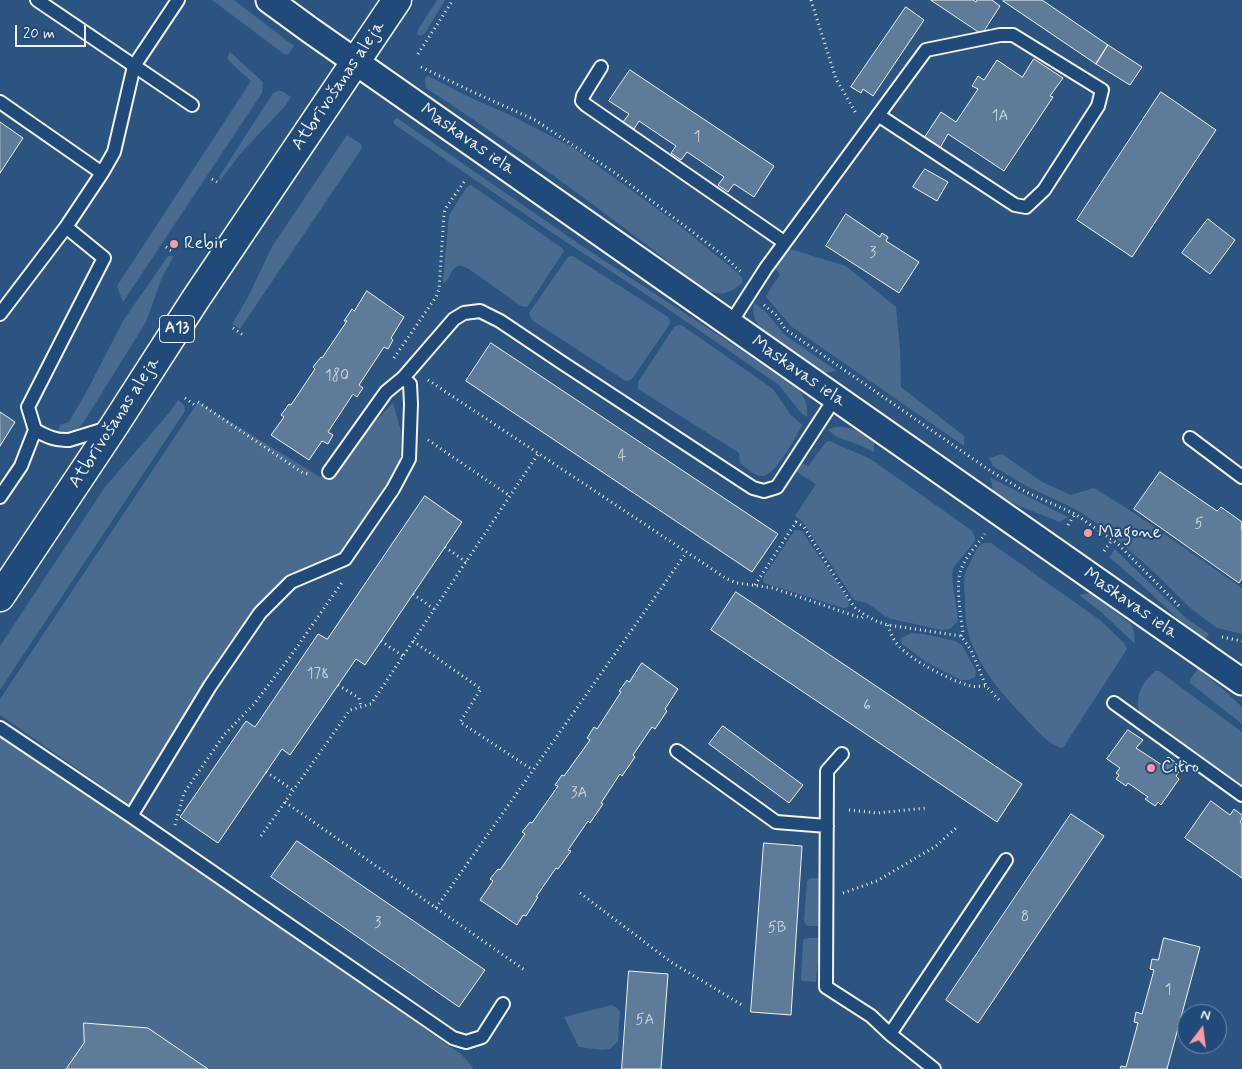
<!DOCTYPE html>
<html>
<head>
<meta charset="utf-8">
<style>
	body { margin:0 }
	#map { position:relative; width:1242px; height:1069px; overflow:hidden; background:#2c5481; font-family:Mynerve,sans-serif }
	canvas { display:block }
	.north { position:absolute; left:1177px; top:1004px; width:50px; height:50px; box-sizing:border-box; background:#1f4a7a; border:1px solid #748da6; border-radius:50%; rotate:15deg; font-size:14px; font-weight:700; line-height:20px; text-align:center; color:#f4f1e8 }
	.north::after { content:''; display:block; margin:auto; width:18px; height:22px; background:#ff9aa2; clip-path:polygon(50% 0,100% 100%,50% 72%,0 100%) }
	.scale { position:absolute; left:15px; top:25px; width:71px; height:22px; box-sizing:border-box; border:2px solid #f4f1e8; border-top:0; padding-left:6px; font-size:15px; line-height:18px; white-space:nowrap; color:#f4f1e8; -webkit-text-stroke:4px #1f4a7a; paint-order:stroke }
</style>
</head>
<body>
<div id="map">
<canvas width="1242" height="1069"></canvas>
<div class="north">N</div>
<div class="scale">20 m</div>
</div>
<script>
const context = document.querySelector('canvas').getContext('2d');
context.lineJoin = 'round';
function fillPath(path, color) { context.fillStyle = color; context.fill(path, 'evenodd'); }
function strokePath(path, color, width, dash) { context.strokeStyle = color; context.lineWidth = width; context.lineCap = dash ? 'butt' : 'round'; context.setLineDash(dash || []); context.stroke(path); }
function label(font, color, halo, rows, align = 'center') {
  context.font = font + ' Mynerve,sans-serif'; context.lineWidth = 4; context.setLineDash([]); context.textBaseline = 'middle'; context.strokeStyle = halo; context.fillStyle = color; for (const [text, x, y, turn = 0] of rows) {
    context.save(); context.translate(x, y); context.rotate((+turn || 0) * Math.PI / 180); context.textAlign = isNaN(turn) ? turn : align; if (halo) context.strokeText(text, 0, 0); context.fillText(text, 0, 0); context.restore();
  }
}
const green = new Path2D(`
	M212,0H234L294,46L288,55L284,54Z
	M437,0H445L425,33L421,36L417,34L419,28Z
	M230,52L263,82L262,93L123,302L117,286L251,81L232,64L227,58Z
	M428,76L469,97L510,115L572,147L675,222L738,273L742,278V283C727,296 717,297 700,286C611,217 520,149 426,88L425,78Z
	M278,91H282L291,97L286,105L240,154L220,181L219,177L273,93Z
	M397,118L585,248L735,346L799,390C806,400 808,405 807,417L801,413L779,385L659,303L545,228L394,124V120Z
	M347,135L361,144L362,148L240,329L232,324L248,297L273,245Z
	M471,185L562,248L564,251L528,306L526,307L521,306L469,269C452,260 454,272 445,283L443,281L449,215L467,187Z
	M787,248L846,266L896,307L900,350L901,387L964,436V446L792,327L766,297L770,289L780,275L775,267Z
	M168,256H174L162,277L146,322L85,420C80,427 76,431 68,434L59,430L60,425L69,422L87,391L123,321Z
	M573,256L668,317L670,321L669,325L632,379L627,381L624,380L532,320L529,313L568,257Z
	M754,303L765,311L785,335L837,371L823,373L761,329C754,320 752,314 754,303Z
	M678,325L683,326L773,389L790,414L802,425C798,435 774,476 763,476C755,477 746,467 740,463L739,453L638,389V382L674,327Z
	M178,400L184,405L185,411L0,690V646L105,487L169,413Z
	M198,402L320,477L393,403L401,431L400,476L345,559L291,582L260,613L135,809L0,715V699Z
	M834,427C844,427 852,427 859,432C864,435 868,440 874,442V452L862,446L837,437L828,430Z
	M830,441C845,449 861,453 875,462L971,530C972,532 974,535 975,537C976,546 956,560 953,570C950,578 958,609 958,621L950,629L941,630L892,619L885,616L867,603L854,600L803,522L795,516L816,484L797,472L798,468L802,463L808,466L826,442Z
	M1002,454L1042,482L1071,495L1094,488L1134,513L1242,588V634L1217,628L1189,607L1155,573L1120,542L1100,526L1082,513L1065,504L1026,486L993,466L989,458Z
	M991,478L1068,517L1060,522L1019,506L993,492Z
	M795,530H797L802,531L848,599L849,603L848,607L843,608L764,583L763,580L764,576Z
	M984,543H991L1100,620L1124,643L1127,649L1063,748C1052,748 1034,728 1027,720C1002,694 978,668 968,632C966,622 965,612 965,602C965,593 963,583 965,575C966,570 969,565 971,561C974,554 977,546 984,543Z
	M1115,549L1135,569L1187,619L1209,634L1205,639L1176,617L1145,588L1109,557Z
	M1090,593L1131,624L1134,632L1135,644L1101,612L1079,595Z
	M912,633L924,634L955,641L962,645L976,671L975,677L969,680H961L926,662L901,643V638Z
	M1198,669L1224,690L1242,707V724L1190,683V679Z
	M1155,671H1159L1242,732V785L1234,782L1226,774L1140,714C1134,696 1142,683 1155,671Z
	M0,729L462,1055L474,1069H0Z
	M813,878H822L820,926H810L806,925L804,921L807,882L809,879Z
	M809,938H820L816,982L802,981L801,978L803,942L804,939Z
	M612,1005L617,1008L620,1012L618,1041L610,1049L602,1050L579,1047L564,1017Z`);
const building = new Path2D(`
	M931,0H973L976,2L977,0H992L1000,6L982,34Z
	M1004,0H1042L1108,45L1096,64L1003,1Z
	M906,7L924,20L873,96L863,89L861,93L851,87Z
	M1108,45L1142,67L1130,85L1096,64Z
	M1034,59L1063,78L1050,96L1053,97L1004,171L948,134L940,148L924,138L941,112L956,122L978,89L972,86L978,76L984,80L997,60L1022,77Z
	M630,70L774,166L754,197L734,184L728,192L718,185L724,177L687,152L681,160L671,153L676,146L639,121L634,129L623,122L629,114L609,101Z
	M1161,92L1216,130L1132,257L1077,220Z
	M0,122L23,138L0,173Z
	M925,169L948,182L937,201L913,187Z
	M846,214L880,237L882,233L888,237L886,241L919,262L899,293L826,246Z
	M1208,219L1235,240L1210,274L1182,253Z
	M367,291L404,317L391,338L393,340L388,349L384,347L359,385L363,388L357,397L353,394L328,432L333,435L328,444L322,441L309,460L271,435L284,417L281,415L289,404L291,405L315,369L313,367L321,357L322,358L347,321H344L352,309L354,311Z
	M491,343L778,534L752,572L466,381Z
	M0,412L15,422L0,446Z
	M1160,472L1217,511L1221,507L1242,522L1241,529L1242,530V578L1239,583L1134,509Z
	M425,496L462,522L365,665L356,659L290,755L282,749L218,843L180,817L246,721L255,727L318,634L327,639Z
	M736,592L1022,784L997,822L711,630Z
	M642,663L678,689L665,709L667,711L655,729L652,727L633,755L635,757L622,776L620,774L601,803L603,804L590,823L588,821L568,850L571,851L558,869L556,868L536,897H538L526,916L523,915L517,925L480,900L493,881L490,879L498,869L500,870L525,834L522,832L530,822L532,823L558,786L555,785L562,775L564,776L590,740L587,738L594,727L597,729L621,692L619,691L627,680L629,682Z
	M723,726L803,785L789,803L709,744Z
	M1128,730L1143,740L1136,748L1162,765L1168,757L1182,767L1176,776L1179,779L1161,805L1158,802L1155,806L1145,799L1148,797L1128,783L1126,786L1116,779L1119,775L1116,773L1120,768L1107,759Z
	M1211,801L1230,815L1234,809L1242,815V819L1240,822L1242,824V878L1185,838Z
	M1071,814L1104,836L978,1023L946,1000Z
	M297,841L485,970L459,1007L271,877Z
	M764,843L802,846L791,1015L751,1012Z
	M1164,938L1200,947L1167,1069H1120L1121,1066L1126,1067L1138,1023L1134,1022L1136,1012L1142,1014L1154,970L1150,969L1152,959L1158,960Z
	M629,971L668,974L661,1069H622Z
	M84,1023L148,1028L208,1069H66L84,1043Z`);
const path = new Path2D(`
	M811,0L836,79L857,115
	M418,54L453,0
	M421,67L471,91L535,120L615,173L724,256L743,274
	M212,179L217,182
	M166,247L173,252
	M764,305L776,315L785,329L992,472L1026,492L1075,514L1118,544L1179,606
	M233,328L243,335
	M394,358L436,297L439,290L444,214L445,209L466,179
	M428,380L727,579L737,583L773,588L861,618L865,615
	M185,398L196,406
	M198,402L303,473L311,474
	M428,440L510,496
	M1068,525L1075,514
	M445,547L466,562
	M1104,551L1112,540
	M755,585L796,522L804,527L854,607L865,615L878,622L888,625L961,636L971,650L986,686
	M413,594L434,609
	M888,625C890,632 893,640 899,646C912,661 951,681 971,686C976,687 981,686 986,686L1000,701
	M961,636L963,633C961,616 955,585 961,570C965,557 977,545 985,534
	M1222,637L1242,641
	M381,641L403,656
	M413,641L481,689L460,722L533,770
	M338,685L359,698L361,707
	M266,772L293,790
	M285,802L526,971
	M849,810L877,813L926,808
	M175,825L184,793L224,735L254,704L290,657L343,581
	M261,836L350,710L371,704L538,454
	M580,893L671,962L742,1005
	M843,893L877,881L936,846L956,828
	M436,908L686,553`);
const lane = new Path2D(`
	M37,0L192,105
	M601,67L583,96L582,101L586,105L784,242
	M0,102L102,173L66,227L0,314
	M102,173L114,152L134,66L178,0
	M730,324L766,268L926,50L1000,35H1013L1102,90L1098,106L1044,190L1026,207L1015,205L878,115
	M35,430C46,436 56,441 69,440L108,428
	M1190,438L1242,477
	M329,472L386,392L403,378
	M0,497L21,466L35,430L28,407L104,258L66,227
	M1114,703L1242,795
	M0,728L131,816L453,1038L466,1042L482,1037L503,1004
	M677,751L776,822L827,826
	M842,754L827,771L826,987L871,1016L890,1034
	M131,816L210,686L260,613L291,582L345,559L393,489L409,459L411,404L410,384L403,378L454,319L464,313L480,311L500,321L561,362L753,488L764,491L777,487L835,398
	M934,1069L890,1034L1006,860`);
const street = new Path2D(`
	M269,0L310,30L1242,682`);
const primary = new Path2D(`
	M0,597L114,426L195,300L397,0`);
const markers = [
	[174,244,5,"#ff9aa2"],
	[1088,533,5,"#ff9aa2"],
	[1151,768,5,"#ff9aa2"]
];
const numberNames = [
	["1A",1000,117],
	["1",697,138],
	["3",873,254],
	["180",337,377],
	["4",622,457],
	["5",1199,525],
	["178",318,675],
	["6",867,707],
	["3A",579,794],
	["8",1025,918],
	["3",378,924],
	["5B",777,929],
	["1",1168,991],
	["5A",645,1021]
];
const shields = [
	[177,329,35]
];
const shieldNames = [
	["A13",177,329]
];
const streetNames = [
	["Atbrīvošanas aleja",339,86,-56],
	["Maskavas iela",467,140,35],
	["Maskavas iela",798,372,35],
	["Atbrīvošanas aleja",115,423,-57],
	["Maskavas iela",1130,604,35]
];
const poiNames = [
	["Rebir",184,244],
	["Magone",1098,533],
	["Citro",1161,768]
];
fillPath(green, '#496b90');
fillPath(building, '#5e7b9a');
strokePath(building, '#f4f1e8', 1);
strokePath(lane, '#f4f1e8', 16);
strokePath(street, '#f4f1e8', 29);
strokePath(primary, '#f4f1e8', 31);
strokePath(path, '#f4f1e8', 3, [1, 4]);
strokePath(lane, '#1f4a7a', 12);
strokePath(street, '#1f4a7a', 25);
strokePath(primary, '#1f4a7a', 28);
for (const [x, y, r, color] of markers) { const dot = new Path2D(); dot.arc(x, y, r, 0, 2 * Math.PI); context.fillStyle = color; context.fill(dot); strokePath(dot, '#1f4a7a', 2); }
label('15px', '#ced4d4', null, numberNames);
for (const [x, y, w] of shields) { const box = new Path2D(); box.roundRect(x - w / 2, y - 13.5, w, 27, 4); context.fillStyle = '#1f4a7a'; context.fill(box); strokePath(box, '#f4f1e8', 1); }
label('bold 16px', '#f4f1e8', null, shieldNames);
label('18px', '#f4f1e8', '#1f4a7a', streetNames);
label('18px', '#f4f1e8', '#1f4a7a', poiNames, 'left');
</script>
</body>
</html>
